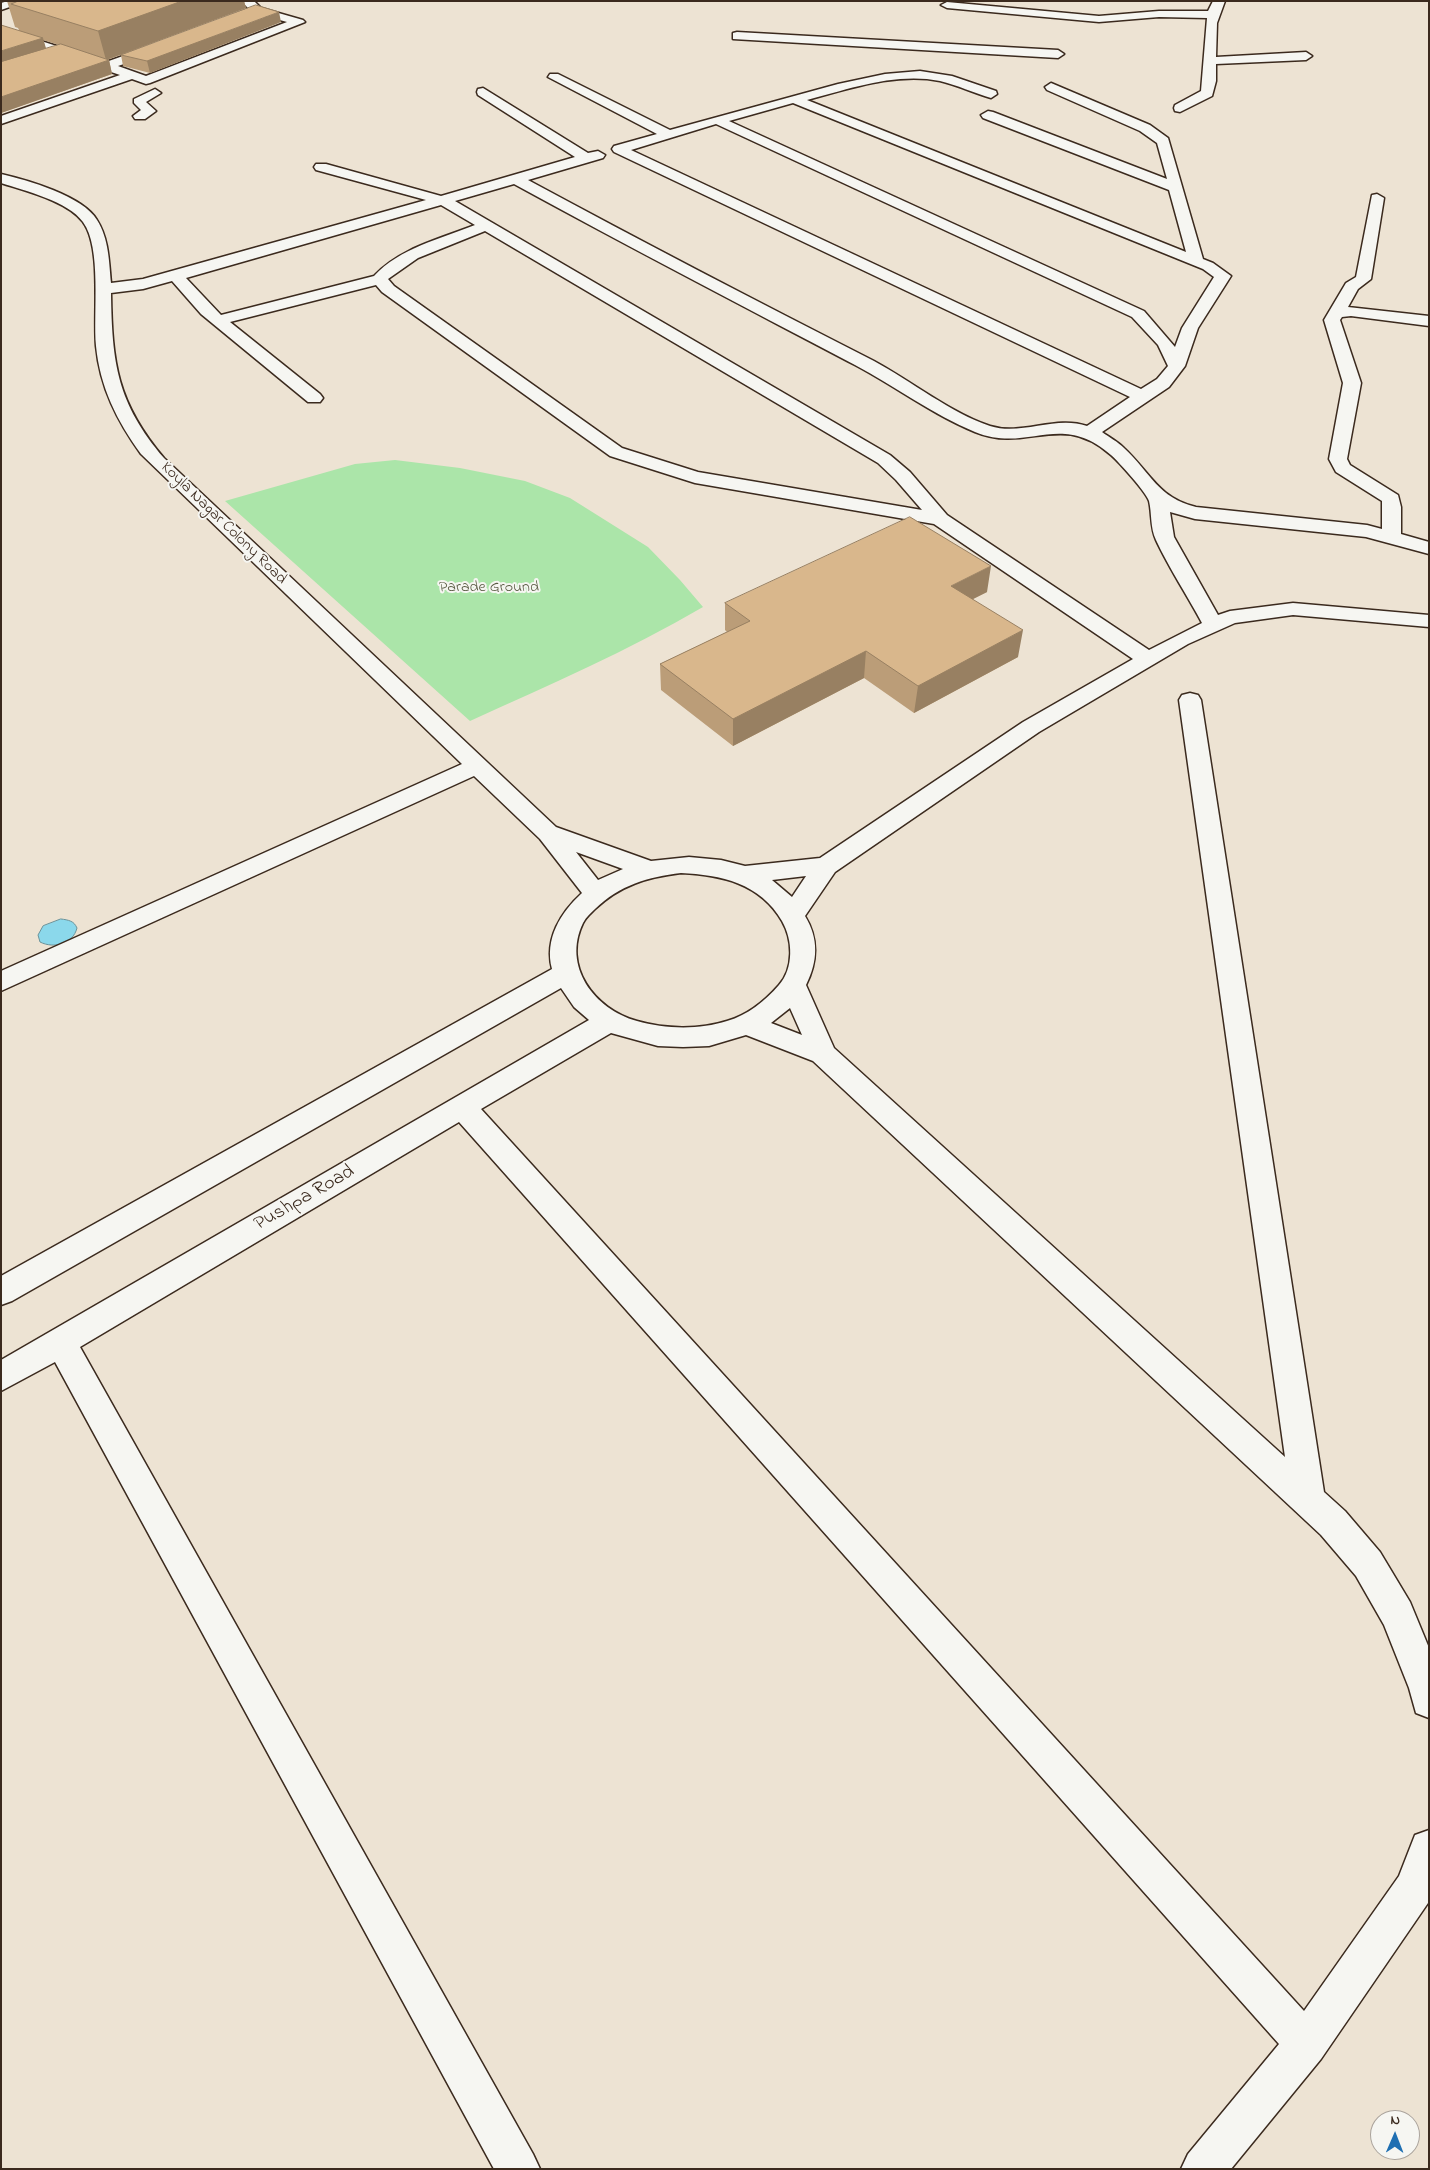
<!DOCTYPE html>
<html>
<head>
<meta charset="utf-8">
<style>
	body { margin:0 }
	#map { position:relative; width:1430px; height:2170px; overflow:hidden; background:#ede3d3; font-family:"Indie Flower",sans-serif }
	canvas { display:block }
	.frame { position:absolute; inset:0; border:2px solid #3b2a1e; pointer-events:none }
	.north { position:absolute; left:1370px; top:2110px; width:50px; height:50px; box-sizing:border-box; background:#f6f6f2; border:1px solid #aba49d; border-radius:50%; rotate:1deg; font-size:14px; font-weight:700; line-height:20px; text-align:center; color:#3b2a1e }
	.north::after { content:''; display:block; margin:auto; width:18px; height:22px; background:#1f6fb2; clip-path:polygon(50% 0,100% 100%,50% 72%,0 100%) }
</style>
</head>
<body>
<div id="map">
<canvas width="1430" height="2170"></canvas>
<div class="frame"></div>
<div class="north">N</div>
</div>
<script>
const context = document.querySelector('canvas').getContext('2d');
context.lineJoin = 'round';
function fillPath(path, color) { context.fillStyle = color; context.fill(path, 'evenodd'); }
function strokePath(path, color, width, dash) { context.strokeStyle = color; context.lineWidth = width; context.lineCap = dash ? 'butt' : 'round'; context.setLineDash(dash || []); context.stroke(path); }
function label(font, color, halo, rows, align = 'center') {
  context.font = font + ' "Indie Flower",sans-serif'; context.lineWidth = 4; context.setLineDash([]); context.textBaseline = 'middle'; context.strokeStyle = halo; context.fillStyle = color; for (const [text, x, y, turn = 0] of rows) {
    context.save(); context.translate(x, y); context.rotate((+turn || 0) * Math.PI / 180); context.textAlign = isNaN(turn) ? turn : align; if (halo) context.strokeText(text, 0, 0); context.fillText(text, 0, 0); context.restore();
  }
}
const green = new Path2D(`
	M395,460L460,468L525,481L570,498L648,547L680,580L703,607C628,651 549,685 470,721L225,501L355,464Z`);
const water = new Path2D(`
	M61,919C69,920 74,921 77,928C73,944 54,949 40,942L38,935L43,926Z`);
const minor = new Path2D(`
	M8,1H27L1,10V3Z
	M241,1H254L261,8L303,20L305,22L150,83L146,84L132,79L1,124V116L120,75L1,35V28L106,62L154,45H162L164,48L162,51L118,66L146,76L287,22L258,14L230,24H222V20L249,9Z
	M1213,1H1225L1217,23L1216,57L1306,52L1312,56L1306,60L1216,64V81L1212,96L1180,112L1175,111L1174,108L1175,105L1201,91L1207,18L1159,17L1099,22L947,8L941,5L947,2L1099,16L1159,11H1208Z
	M737,32L1058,50L1064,54L1058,58L733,39V33Z
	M920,71L952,76L996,91L997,94L991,98C974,93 957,85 940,81C896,72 849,89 807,100L1186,252L1169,190L983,118L981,115L988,111L993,112L1167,179L1157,143L1140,131L1047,90L1045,87L1051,83L1150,125L1168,138L1203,259L1213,263L1231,276L1198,328L1185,366L1169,387L1102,432C1109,437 1118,442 1124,448C1150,472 1158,498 1196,507L1367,525L1382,529V501L1336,472L1329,459L1343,383L1324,320L1346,283L1356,277L1372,195L1377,194L1384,198L1371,279L1358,289L1348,307L1429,316V326L1351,316L1342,317L1340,320L1361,383L1347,459L1350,465L1398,495L1401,507V534L1429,542V554L1366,537L1195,519L1170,512L1174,537L1218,615L1230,611L1293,603L1429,615V627L1293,615L1235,623L1188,644L1039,732L835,872L805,916C819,939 818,961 806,985L834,1048L1285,1457L1179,700L1182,695L1190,693L1198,695L1201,700L1324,1492L1345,1511L1380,1552L1410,1602L1429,1648V1718L1416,1713L1409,1688L1384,1625L1356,1576L1321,1535L813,1061L746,1035L709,1046L683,1047L658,1046L611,1033L481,1109L1304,2011L1399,1876L1415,1835L1429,1830L1428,1903L1321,2059L1231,2169H1181L1188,2154L1279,2044L459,1122L80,1347L533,2154L540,2169H494L55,1362L1,1391V1360L589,1020L574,1007L561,988L12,1301L1,1305V1276L552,969C544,939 561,912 582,893L540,839L474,776L1,991V971L462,764L141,454C117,421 100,387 96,346C93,314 102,247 83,222C68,201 25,191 1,183V174C27,180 83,196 97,220C109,239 109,262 111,283L143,279L426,200L316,170L314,167L316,164H326L441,196L575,157L478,95L477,92L478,89L483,88L588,153L598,151L605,155L603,158L528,180C643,242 758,302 874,361C911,381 951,413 990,426C1022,436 1055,415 1087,426L1130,397L614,152L612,149L614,146L657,134L548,77L550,74H558L670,130L838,84L885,74ZM793,103L1203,269L1214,277L1182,328L1175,347L1144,311L729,121ZM716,124L1132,317L1158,345L1168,366L1157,379L1141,389L631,150ZM514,184C627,246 741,305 855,365C895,386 933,415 975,432C1029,454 1059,410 1111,455C1119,462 1146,492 1149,501C1152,513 1150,528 1156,540C1169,568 1187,595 1202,623L1149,650L947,515L910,472L890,455L455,201ZM441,205L475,225C440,239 400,248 374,276L221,315L186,278ZM485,231L878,463L896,480L922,510L698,472L622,448L394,286L388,279L418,258ZM172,281L201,314L308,402H320L323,398L320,394L230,322L376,285L382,292L610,456L695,483L934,524L1133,659L1023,722L820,858L745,866L721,860L689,857L651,861L556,827L164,458C117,403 112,363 111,293L143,289ZM576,852L623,869L598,880ZM681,873C721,875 760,883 782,921C793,940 794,968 779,985C765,1001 748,1015 727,1021C699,1030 665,1029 637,1021C594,1009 562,966 583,923C586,917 591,913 595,909C620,885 648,877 681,873ZM806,876L792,897L772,880ZM790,1008L802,1035L771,1023Z
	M155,89L161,93L146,102L156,111L145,119H135L133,116L141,110L134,103V99Z`);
const wall = new Path2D(`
	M7,1H244L246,8L107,60H109L112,74L1,113L19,30L18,28L15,27ZM43,40L59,45L46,49Z
	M281,22L150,73L123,66L121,55Z
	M987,592L973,599L1018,657L914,713L864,678L733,746L661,690L660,664L727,632L725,630V603Z`);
const shadedWall = new Path2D(`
	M182,1H244L246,8L106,60L98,31Z
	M279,12L281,22L150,73L147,61Z
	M43,38L47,52L1,67V51Z
	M109,60L112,74L1,113V97Z
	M991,566L987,592L947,612L951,586Z
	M1023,630L1018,657L914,713L918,686Z
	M866,651L864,678L733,746V719Z`);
const building = new Path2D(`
	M13,1H182L98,31L11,4L16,2Z
	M256,5L279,12L147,61L121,55Z
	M1,25L43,38L1,51Z
	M61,44L109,60L1,97V62Z
	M910,517L991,566L951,586L1023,630L918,686L866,651L733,719L660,664L750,621L725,603Z`);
const farStreetnames = [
	["Koyla Nagar Colony Road",223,524,44]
];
const farParknames = [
	["Parade Ground",489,588]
];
const streetNames = [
	["Pushpa Road",305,1199,-30]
];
fillPath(green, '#abe5a9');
fillPath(water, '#8bd8eb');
strokePath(water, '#6b9299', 1);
strokePath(minor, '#3b2a1e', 3);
fillPath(minor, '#f6f6f2');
fillPath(wall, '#bb9d78');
fillPath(shadedWall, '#988062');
fillPath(building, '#d9b78c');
strokePath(building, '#988062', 1);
label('16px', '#3b2a1e', '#f6f6f2', farStreetnames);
label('16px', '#575941', '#f6f6f2', farParknames);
label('20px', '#3b2a1e', '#f6f6f2', streetNames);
</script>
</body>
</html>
